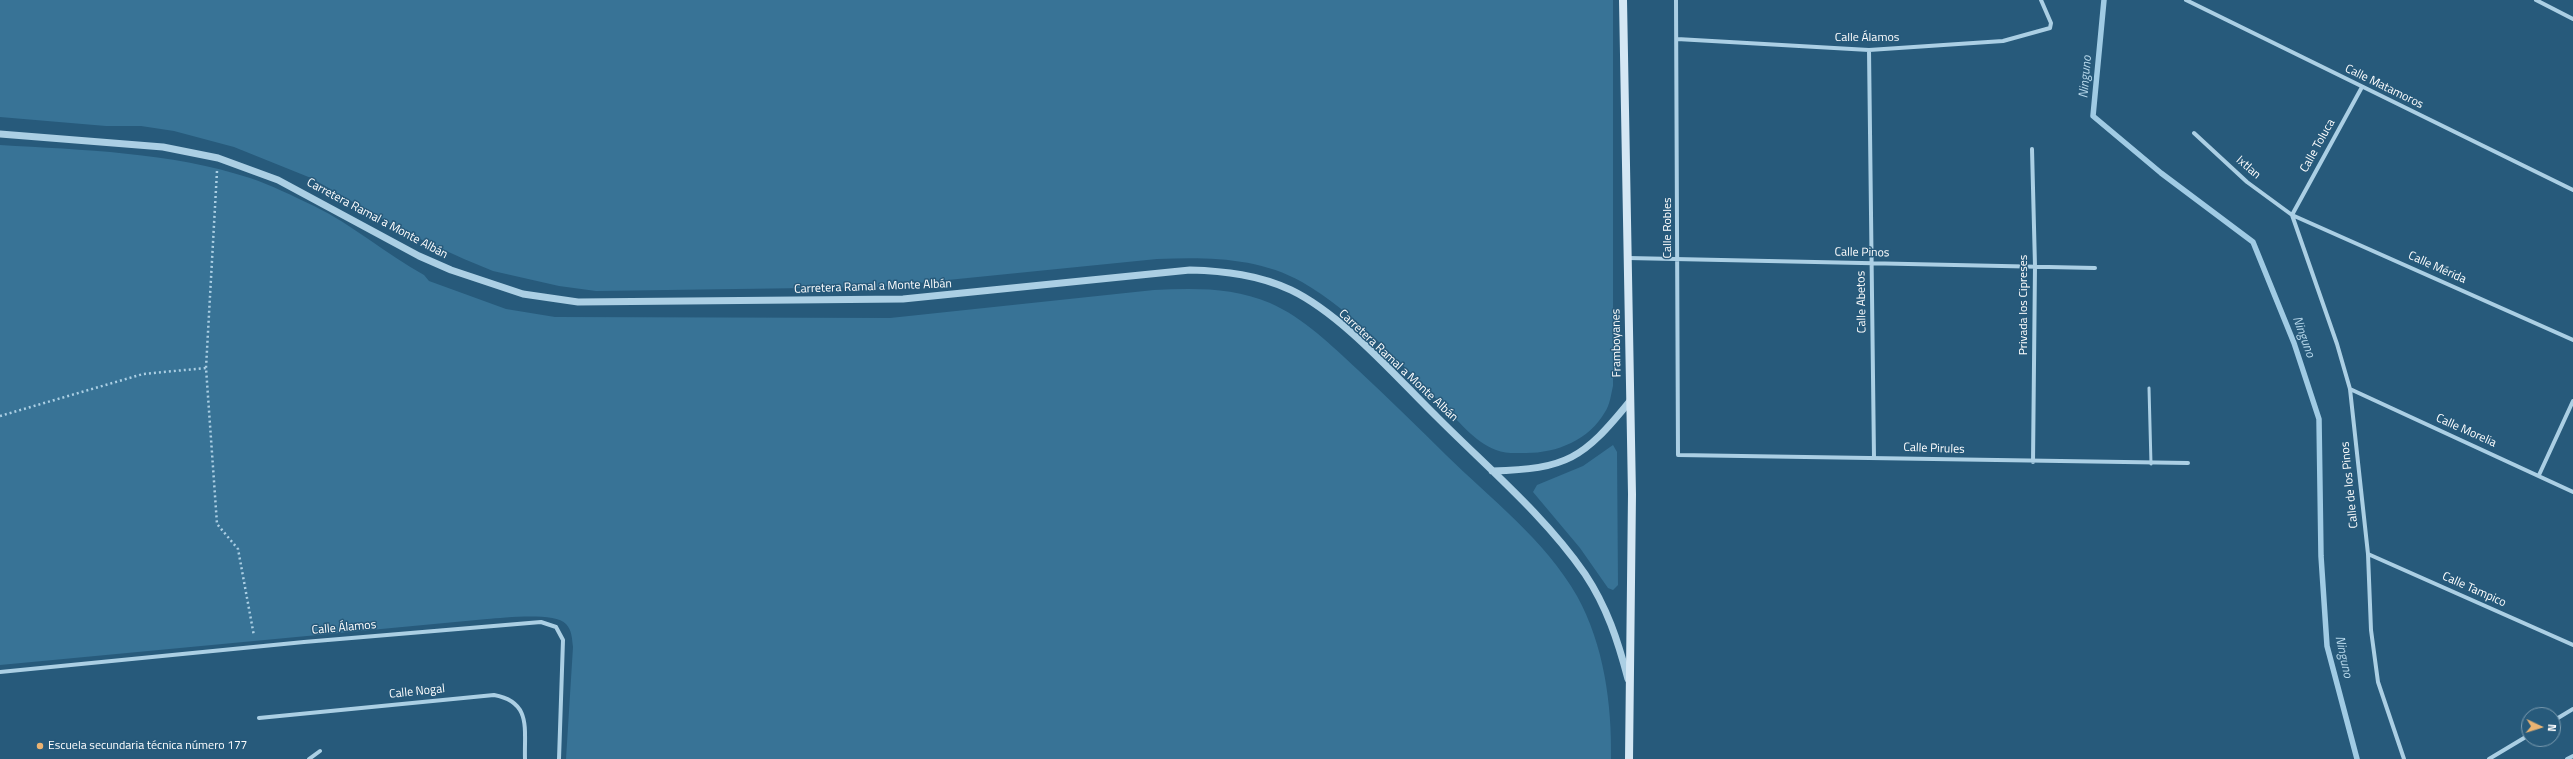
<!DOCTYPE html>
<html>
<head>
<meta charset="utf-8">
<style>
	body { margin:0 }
	#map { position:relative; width:2573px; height:759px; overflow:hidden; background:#275a7b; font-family:"Titillium Web",sans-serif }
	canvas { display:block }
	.north { position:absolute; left:2521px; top:707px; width:40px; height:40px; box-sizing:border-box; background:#275a7b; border:1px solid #7d9cb0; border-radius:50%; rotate:94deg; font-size:11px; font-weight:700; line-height:16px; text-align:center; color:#fff }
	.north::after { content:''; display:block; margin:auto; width:14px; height:18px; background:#ebb372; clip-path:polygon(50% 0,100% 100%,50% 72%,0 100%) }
</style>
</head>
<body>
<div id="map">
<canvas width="2573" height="759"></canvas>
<div class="north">N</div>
</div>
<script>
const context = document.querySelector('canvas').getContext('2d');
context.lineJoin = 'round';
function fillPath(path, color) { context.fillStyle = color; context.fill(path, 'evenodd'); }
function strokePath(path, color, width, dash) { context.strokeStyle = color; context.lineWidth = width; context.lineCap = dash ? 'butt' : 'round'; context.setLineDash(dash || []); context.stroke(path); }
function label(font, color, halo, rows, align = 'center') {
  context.font = font + ' "Titillium Web",sans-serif'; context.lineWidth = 3; context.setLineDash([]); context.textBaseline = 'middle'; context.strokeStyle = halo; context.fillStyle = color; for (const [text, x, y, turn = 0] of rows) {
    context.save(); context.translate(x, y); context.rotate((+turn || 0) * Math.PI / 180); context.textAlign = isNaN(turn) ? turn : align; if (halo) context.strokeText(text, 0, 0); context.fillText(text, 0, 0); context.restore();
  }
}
const green = new Path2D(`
	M0,0H1613V386C1611,394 1610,405 1605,412C1589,440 1557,453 1526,453C1516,453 1505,454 1496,450C1474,442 1457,419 1441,403C1397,360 1355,313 1302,282C1258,257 1206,257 1157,259L878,287L596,291L559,286L493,271L464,259L409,234L311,178L234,147L174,131L141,126H106L0,117Z
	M0,145C83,150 170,152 250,178C271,185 293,196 314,206C353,225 386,254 424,275L429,281L506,309L555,317L890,318L1154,290C1193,288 1233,287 1270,303C1304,318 1331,345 1358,370C1388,398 1417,426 1446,455C1490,498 1546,541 1577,596C1604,645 1612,704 1611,759H566L573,647C572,639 572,630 566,624C555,612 504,618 487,619L0,665Z
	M1613,445L1617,452L1618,585L1613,590L1608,588L1580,548L1533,492L1537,485L1583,466Z`);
const stream = new Path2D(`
	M2104,0L2093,116L2161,173L2253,242L2294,343L2319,419L2321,556L2327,646L2357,759`);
const path = new Path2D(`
	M217,171L206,368L217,524L238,549L254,636
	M0,416L143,374L206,368`);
const service = new Path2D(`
	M2149,388L2151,464`);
const minor = new Path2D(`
	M1676,0L1678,455L2188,463
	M2186,0L2573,190
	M2536,0L2573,19
	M1677,39L1869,50L2003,41L2050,28L2051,23L2041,0
	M1869,50L1874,458
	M2194,133L2247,182L2292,215L2573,340
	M2032,149L2035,266L2033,462
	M2292,215L2337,344L2350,389L2368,554L2371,630L2378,682L2404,759
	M2292,215L2362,87
	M1628,258L2095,268
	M2350,389L2573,492
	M2539,475L2573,401
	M2368,554L2573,645
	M0,672L304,642L541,622L556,627L563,640L559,759
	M259,718L494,695C532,702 524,729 525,759
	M2553,721L2573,709
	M309,759L320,751
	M2489,759L2529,735
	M2567,759L2573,756`);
const tertiary = new Path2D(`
	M0,134L163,147L218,158L278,180L419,256L451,270L523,294L578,302L903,299L1190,270C1225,271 1259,275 1291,290C1343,315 1397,378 1438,418C1488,468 1545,516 1585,574C1607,607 1618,641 1628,679
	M1492,471C1567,469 1583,459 1630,401`);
const secondary = new Path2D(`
	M1623,0L1632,494L1629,759`);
const markers = [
	[40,746,4,"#ebb372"]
];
const streetNames = [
	["Calle Álamos",1867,38],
	["Calle Matamoros",2384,87,26],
	["Calle Toluca",2318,146,-61],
	["Ixtlan",2248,168,41],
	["Carretera Ramal a Monte Albán",377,219,28],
	["Calle Robles",1668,228,-90],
	["Calle Pinos",1862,253,1],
	["Calle Mérida",2437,268,24],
	["Carretera Ramal a Monte Albán",873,287,-2],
	["Calle Abetos",1862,302,-91],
	["Privada los Cipreses",2024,305,-90],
	["Framboyanes",1617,343,-91],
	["Carretera Ramal a Monte Albán",1398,366,43],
	["Calle Morelia",2466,431,24],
	["Calle Pirules",1934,449,2],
	["Calle de los Pinos",2350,485,-96],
	["Calle Tampico",2474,590,24],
	["Calle Álamos",344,628,-5],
	["Calle Nogal",417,692,-6]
];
const poiNames = [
	["Escuela secundaria técnica número 177",48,746]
];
const waterNames = [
	["Ninguno",2086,77,-85],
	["Ninguno",2303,337,70],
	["Ninguno",2343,657,78]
];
fillPath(green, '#387396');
strokePath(stream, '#a0cbe4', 5.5);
strokePath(path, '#abcfe4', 2.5, [2, 3]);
strokePath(service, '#abcfe4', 3);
strokePath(minor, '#abcfe4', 4);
strokePath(tertiary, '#abcfe4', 7);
strokePath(secondary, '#d4e7f4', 8);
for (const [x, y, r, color] of markers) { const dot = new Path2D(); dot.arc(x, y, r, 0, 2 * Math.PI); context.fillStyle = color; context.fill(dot); strokePath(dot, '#275a7b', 1.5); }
label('12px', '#fff', '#275a7b', streetNames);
label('12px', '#fff', '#275a7b', poiNames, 'left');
label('italic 13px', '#b7d8eb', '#275a7b', waterNames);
</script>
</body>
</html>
